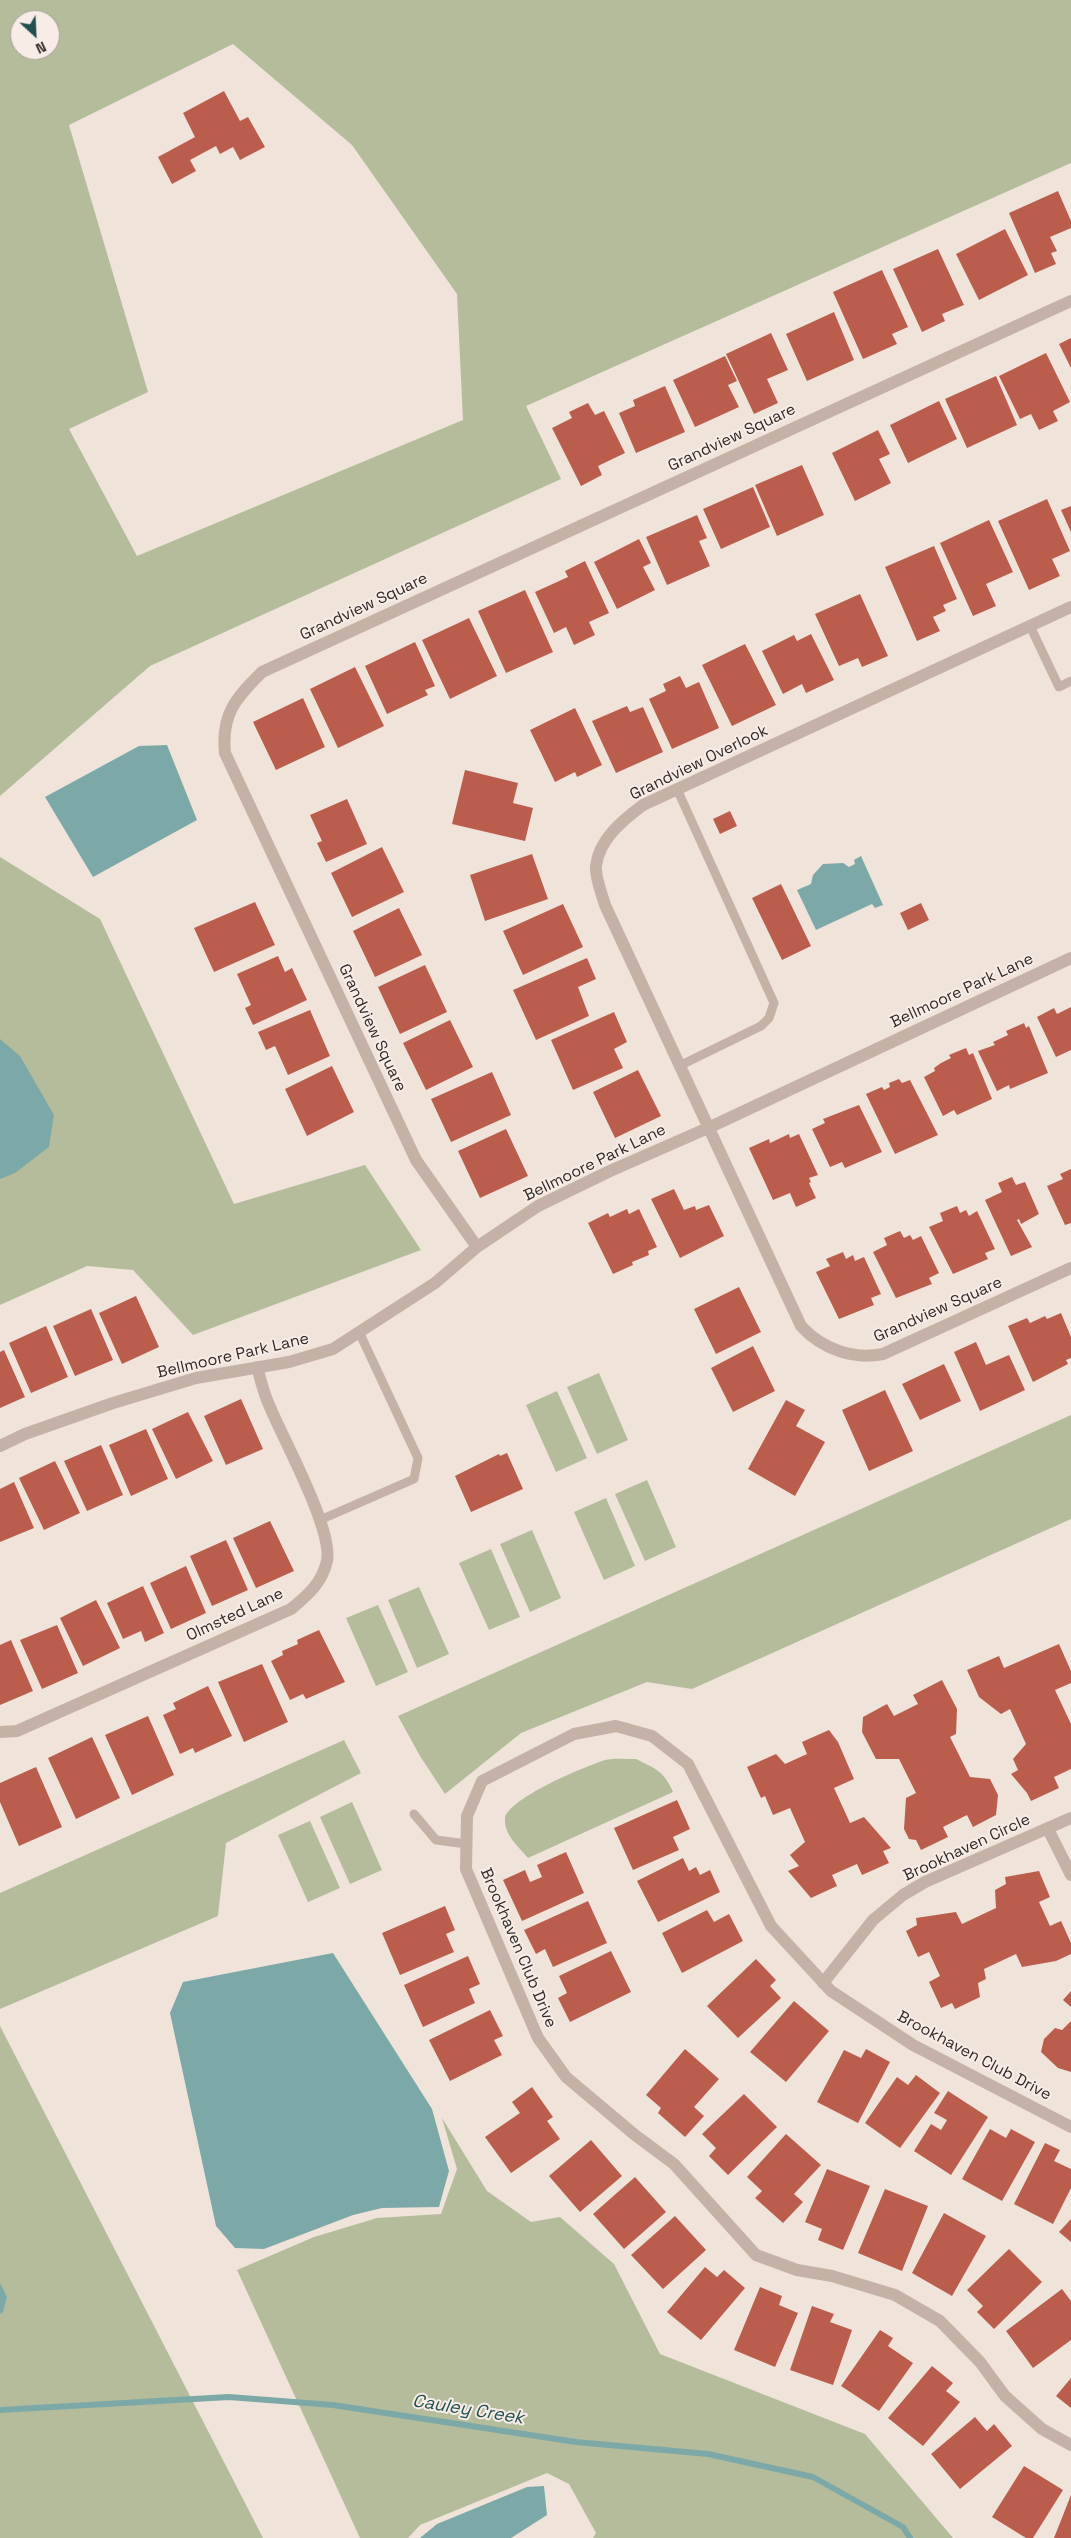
<!DOCTYPE html>
<html>
<head>
<meta charset="utf-8">
<style>
	body { margin:0 }
	#map { position:relative; width:1071px; height:2538px; overflow:hidden; background:#efe3da; font-family:"Space Grotesk",sans-serif }
	canvas { display:block }
	.north { position:absolute; left:10px; top:10px; width:50px; height:50px; box-sizing:border-box; background:#f7ede6; border:1px solid #a99f9a; border-radius:50%; rotate:155deg; font-size:14px; font-weight:700; line-height:20px; text-align:center; color:#332a27 }
	.north::after { content:''; display:block; margin:auto; width:18px; height:22px; background:#21504f; clip-path:polygon(50% 0,100% 100%,50% 72%,0 100%) }
</style>
</head>
<body>
<div id="map">
<canvas width="1071" height="2538"></canvas>
<div class="north">N</div>
</div>
<script>
const context = document.querySelector('canvas').getContext('2d');
context.lineJoin = 'round';
function fillPath(path, color) { context.fillStyle = color; context.fill(path, 'evenodd'); }
function strokePath(path, color, width, dash) { context.strokeStyle = color; context.lineWidth = width; context.lineCap = dash ? 'butt' : 'round'; context.setLineDash(dash || []); context.stroke(path); }
function label(font, color, halo, rows, align = 'center') {
  context.font = font + ' "Space Grotesk",sans-serif'; context.lineWidth = 4; context.setLineDash([]); context.textBaseline = 'middle'; context.strokeStyle = halo; context.fillStyle = color; for (const [text, x, y, turn = 0] of rows) {
    context.save(); context.translate(x, y); context.rotate((+turn || 0) * Math.PI / 180); context.textAlign = isNaN(turn) ? turn : align; if (halo) context.strokeText(text, 0, 0); context.fillText(text, 0, 0); context.restore();
  }
}
const green = new Path2D(`
	M0,0H1071V163L526,406L561,479L150,666L0,796ZM20,20H50V50H20ZM233,44L352,145L457,294L463,420L137,556L69,429L148,392L69,125Z
	M0,857L100,919L234,1204L365,1165L421,1250L193,1335L133,1270L87,1266L0,1305Z
	M599,1373L628,1440L597,1454L567,1387Z
	M557,1391L587,1458L556,1472L526,1405Z
	M1071,1415V1519L692,1689L647,1682L521,1733L445,1794L420,1756L398,1716Z
	M647,1480L676,1547L645,1561L615,1494Z
	M606,1498L635,1566L604,1580L574,1512Z
	M532,1530L561,1598L530,1612L500,1544Z
	M491,1549L520,1617L489,1630L459,1563Z
	M419,1587L449,1654L417,1668L388,1600Z
	M378,1605L408,1672L376,1686L346,1618Z
	M344,1740L361,1773L226,1843L218,1916L0,2009V1893Z
	M636,1759C656,1769 664,1771 673,1792L528,1858C519,1847 504,1835 505,1819C506,1799 586,1766 605,1760C614,1758 626,1759 636,1759Z
	M352,1802L382,1870L350,1884L320,1817Z
	M310,1821L340,1888L308,1902L278,1835Z
	M0,2026L263,2538H0Z
	M442,2118L487,2191L531,2222L560,2217L614,2264L660,2354L865,2434L953,2538H593L596,2533L569,2484L547,2473L420,2525L408,2538H360L237,2270L314,2237L377,2218L441,2214L457,2169Z`);
const water = new Path2D(`
	M167,745L197,820L93,877L45,797L139,746Z
	M861,856L883,905L875,908L872,904L816,930L797,890L811,884L813,875L823,864L843,863L849,867L855,864L854,860Z
	M0,1039L20,1056L54,1115L49,1147L15,1173L0,1179Z
	M333,1953L432,2109L449,2171L439,2207L382,2208L353,2215L264,2249L235,2248L216,2226L170,2013L183,1982Z
	M0,2283L7,2297L3,2312L0,2314Z
	M544,2486L547,2515L511,2538H420L437,2524L527,2487Z`);
const stream = new Path2D(`
	M0,2410L229,2397L333,2405L576,2442L708,2454L813,2477L903,2527L910,2538`);
const building = new Path2D(`
	M224,91L240,121L248,117L265,147L240,160L233,147L220,154L216,146L190,160L196,171L172,184L158,157L195,137L183,113Z
	M1058,191L1071,221V228L1050,237L1057,251L1051,253L1056,264L1035,273L1009,213Z
	M1005,229L1028,275L979,300L956,254Z
	M938,249L964,305L942,314L945,321L922,332L893,269Z
	M882,270L908,327L892,334L897,344L863,359L833,292Z
	M834,312L854,360L807,381L786,334Z
	M771,333L788,370L767,379L778,403L754,414L726,354Z
	M1071,338V368L1059,344Z
	M1046,353L1070,402L1053,411L1058,421L1039,430L1031,414L1020,419L999,376Z
	M725,356L737,381L728,385L739,407L695,427L673,380Z
	M996,376L1017,425L967,448L945,399Z
	M665,386L685,432L636,453L619,413L635,406L633,400Z
	M939,401L957,439L908,463L890,425Z
	M588,403L595,415L604,411L625,453L598,466L602,475L581,486L552,428L572,418L569,412Z
	M878,430L890,454L879,459L891,483L855,501L832,453Z
	M802,465L824,515L777,536L755,485Z
	M753,487L770,527L721,549L703,509Z
	M1047,499L1070,551L1052,559L1060,576L1029,590L998,521Z
	M1071,506V532L1061,510Z
	M697,515L707,538L699,541L710,566L667,585L646,537Z
	M989,520L1013,572L986,584L996,606L973,616L940,543Z
	M639,539L651,563L643,567L655,590L617,609L594,562Z
	M934,546L957,599L943,605L946,611L933,617L940,631L917,641L885,567Z
	M585,561L609,613L589,622L595,635L574,645L566,627L554,633L535,592L568,577L565,571Z
	M525,590L553,652L506,673L478,611Z
	M860,594L888,656L862,667L858,658L839,666L815,614Z
	M469,618L497,676L450,699L422,640Z
	M811,634L834,680L806,693L802,684L783,694L762,651L794,635L797,641Z
	M415,642L435,686L425,690L428,695L387,714L365,666Z
	M745,644L776,705L732,726L702,665Z
	M355,667L384,726L338,748L310,689Z
	M680,676L686,688L699,682L719,728L672,749L649,699L666,691L663,684Z
	M303,698L325,747L276,770L253,722Z
	M627,706L630,712L643,707L663,752L616,773L592,721Z
	M575,708L602,765L577,777L575,772L555,782L530,730Z
	M465,770L518,783L513,803L533,808L525,841L452,824Z
	M347,799L367,844L326,862L317,843L322,841L310,815Z
	M730,811L737,826L720,834L713,819Z
	M382,847L404,892L352,917L331,873Z
	M532,854L548,899L485,921L470,875Z
	M781,884L811,946L782,960L752,898Z
	M255,902L275,945L214,972L194,928Z
	M921,903L929,920L908,930L900,913Z
	M563,904L583,947L523,975L503,931Z
	M399,908L422,955L375,977L353,931Z
	M278,956L285,972L292,968L307,1000L253,1025L245,1008L251,1005L237,974Z
	M587,958L596,979L578,987L589,1016L536,1040L513,990Z
	M425,965L447,1012L400,1034L378,987Z
	M1071,1007V1050L1056,1057L1037,1017L1054,1008L1057,1014Z
	M310,1010L330,1056L288,1075L275,1046L266,1050L258,1032Z
	M614,1012L627,1042L614,1049L623,1068L573,1090L551,1040Z
	M450,1020L473,1067L426,1090L403,1043Z
	M1024,1023L1026,1028L1029,1026L1048,1073L1010,1089L1009,1085L997,1091L978,1051L995,1045L993,1042L1008,1035L1006,1031Z
	M966,1048L969,1055L973,1053L992,1099L957,1115L954,1110L943,1116L924,1077L935,1071L934,1068L941,1063L951,1058L949,1055Z
	M332,1066L354,1112L307,1136L285,1089Z
	M638,1070L661,1116L615,1138L593,1092Z
	M492,1072L511,1115L451,1142L431,1099Z
	M899,1079L902,1083L910,1080L938,1135L895,1154L866,1094L882,1087L884,1090L890,1087L889,1083Z
	M859,1105L882,1152L845,1168L842,1162L830,1167L812,1129L825,1123L823,1119Z
	M506,1129L528,1176L480,1198L458,1151Z
	M789,1134L790,1138L799,1134L818,1175L809,1178L811,1182L809,1183L816,1198L796,1207L790,1193L773,1200L749,1148L769,1139L770,1143Z
	M1071,1169V1223L1065,1225L1047,1186L1063,1179L1060,1174Z
	M1012,1177L1016,1185L1025,1182L1039,1214L1021,1224L1019,1219L1017,1220L1032,1247L1011,1256L985,1200L1002,1192L998,1183Z
	M674,1189L684,1210L695,1206L696,1210L709,1205L724,1236L680,1258L651,1199Z
	M957,1206L960,1213L966,1210L969,1216L977,1211L995,1249L985,1253L988,1259L953,1274L929,1227L943,1221L940,1213Z
	M627,1209L629,1214L639,1209L657,1247L648,1251L649,1255L632,1262L633,1265L613,1274L588,1223L608,1213L610,1217Z
	M900,1231L904,1238L910,1235L913,1240L921,1236L939,1273L929,1278L932,1284L896,1298L873,1252L887,1245L884,1238Z
	M843,1252L846,1259L853,1255L855,1261L864,1257L881,1294L871,1298L874,1305L839,1319L816,1272L830,1266L826,1259Z
	M739,1287L761,1332L716,1354L694,1309Z
	M136,1296L159,1347L122,1364L99,1313Z
	M91,1309L113,1360L75,1376L53,1326Z
	M1061,1313L1071,1337V1358L1066,1360L1068,1364L1033,1382L1008,1326L1027,1318L1030,1323L1045,1316L1047,1319Z
	M46,1326L68,1377L31,1393L9,1343Z
	M976,1342L986,1365L1009,1355L1025,1390L980,1411L954,1352Z
	M753,1346L775,1391L733,1412L711,1368Z
	M4,1350L25,1397L0,1408V1352Z
	M944,1364L961,1401L920,1420L902,1384Z
	M885,1390L913,1451L869,1471L842,1410Z
	M241,1399L263,1449L226,1465L204,1416Z
	M786,1400L805,1410L796,1426L825,1442L795,1496L748,1469Z
	M188,1412L213,1461L176,1479L152,1429Z
	M146,1429L168,1479L131,1496L109,1445Z
	M101,1445L123,1495L87,1511L64,1461Z
	M507,1453L523,1489L471,1512L455,1476L499,1454L500,1456Z
	M55,1461L80,1513L44,1530L19,1478Z
	M14,1482L34,1528L0,1542V1489Z
	M270,1521L294,1571L256,1588L233,1538Z
	M226,1540L248,1590L212,1606L190,1556Z
	M186,1566L206,1613L171,1629L150,1583Z
	M143,1586L164,1633L145,1642L141,1631L123,1639L107,1603Z
	M96,1600L120,1648L83,1666L60,1618Z
	M57,1625L78,1673L42,1689L20,1640Z
	M319,1630L345,1682L306,1699L303,1694L290,1700L271,1661L283,1655L282,1651L298,1644L297,1640Z
	M11,1640L33,1691L0,1705V1645Z
	M1059,1644L1071,1671V1683L1055,1690L1071,1724V1769L1054,1777L1059,1788L1031,1801L1027,1793L1011,1774L1018,1770L1013,1759L1026,1744L1010,1709L1001,1714L979,1697L967,1670L999,1656L1004,1668Z
	M262,1664L288,1722L244,1742L218,1682Z
	M942,1680L957,1709L956,1734L950,1737L970,1777L990,1779L998,1795L996,1815L973,1827L967,1815L943,1827L948,1837L921,1850L916,1840L909,1839L904,1829L906,1798L916,1793L899,1759H876L862,1732L863,1717L887,1704L894,1716L918,1704L913,1695Z
	M208,1686L232,1736L195,1753L193,1748L180,1754L163,1715L176,1709L173,1703Z
	M148,1716L174,1775L132,1795L105,1735Z
	M829,1730L838,1742L854,1779L834,1788L850,1823L864,1817L891,1848L883,1851L889,1863L862,1875L857,1864L832,1875L837,1886L811,1898L788,1871L799,1866L790,1855L805,1842L790,1808L773,1815L765,1796L761,1798L747,1767L776,1754L785,1764L807,1754L802,1742Z
	M92,1737L120,1798L76,1819L48,1758Z
	M36,1767L62,1827L19,1846L0,1802V1783Z
	M677,1800L690,1829L673,1837L679,1850L633,1870L614,1828Z
	M566,1852L584,1893L522,1921L503,1880L525,1870L530,1882L542,1877L537,1865Z
	M683,1858L689,1871L696,1867L700,1875L710,1870L720,1892L658,1922L637,1881Z
	M1039,1871L1050,1897L1039,1902L1050,1926L1061,1921L1071,1943V1954L1056,1961L1022,1967L1016,1954L984,1969L986,1979L978,1983L980,1997L955,2009L952,2003L941,2008L929,1982L940,1976L929,1952L918,1957L906,1931L917,1925L916,1918L956,1912L962,1924L996,1908L995,1890L1006,1884L1005,1877Z
	M588,1901L607,1943L553,1967L545,1949L536,1954L524,1930Z
	M445,1906L455,1930L446,1934L454,1952L400,1975L382,1933Z
	M707,1910L714,1922L729,1914L743,1941L682,1973L662,1933Z
	M611,1951L631,1992L570,2022L558,1998L567,1993L559,1976Z
	M468,1956L480,1984L469,1989L475,2003L423,2027L404,1985Z
	M756,1959L776,1980L770,1986L781,1998L738,2038L707,2006Z
	M1071,1991V2007L1063,2000Z
	M794,2001L829,2031L786,2082L750,2052Z
	M490,2010L503,2036L494,2040L502,2055L450,2081L429,2040Z
	M1071,2021V2072L1058,2068L1041,2052L1044,2039L1055,2028L1062,2030Z
	M685,2049L719,2079L694,2107L704,2116L685,2137L658,2113L661,2108L646,2095Z
	M866,2049L890,2062L858,2123L817,2102L844,2050L861,2058Z
	M916,2075L940,2093L900,2148L865,2123L897,2077L908,2085Z
	M532,2087L553,2117L547,2121L560,2139L511,2173L485,2137L520,2113L512,2102Z
	M948,2091L988,2117L951,2175L914,2151L931,2124L941,2130L947,2120L934,2113Z
	M744,2094L777,2127L728,2175L709,2156L716,2148L702,2134Z
	M990,2129L1006,2138L1011,2129L1035,2142L1002,2201L962,2179Z
	M786,2134L821,2165L794,2194L803,2202L783,2223L755,2198L762,2191L747,2177Z
	M591,2140L622,2176L580,2212L549,2176Z
	M1045,2143L1060,2150L1054,2161L1071,2169V2188L1053,2224L1014,2204Z
	M827,2169L870,2186L843,2250L818,2240L822,2229L805,2222Z
	M635,2177L666,2212L624,2249L593,2214Z
	M885,2189L928,2206L902,2271L858,2253Z
	M944,2213L986,2236L952,2296L912,2273Z
	M675,2216L706,2250L663,2289L631,2255Z
	M1071,2219V2242L1059,2232Z
	M1009,2249L1042,2282L994,2329L977,2312L983,2306L967,2290Z
	M705,2267L717,2277L724,2270L745,2288L701,2340L667,2312Z
	M760,2287L782,2296L779,2305L798,2313L775,2367L734,2350Z
	M1062,2289L1071,2301V2340L1033,2368L1006,2331Z
	M812,2306L834,2314L830,2322L852,2330L833,2385L790,2370Z
	M880,2330L893,2338L888,2346L913,2363L879,2411L841,2386Z
	M932,2366L953,2383L946,2391L960,2402L923,2446L888,2418Z
	M1071,2378V2408L1056,2396Z
	M975,2417L987,2431L994,2424L1012,2446L960,2489L931,2454Z
	M1024,2466L1063,2490L1033,2538H1026L992,2517Z
	M1071,2495V2538H1054Z`);
const lane = new Path2D(`
	M1030,626L1059,687L1071,681
	M677,789L774,1003L769,1018L761,1026L679,1066
	M320,1520L414,1479L418,1458L360,1334
	M414,1814L436,1840L467,1844`);
const street = new Path2D(`
	M1071,607L643,805C623,820 599,839 596,866C595,878 602,894 605,905L801,1326C822,1349 853,1360 883,1354L1071,1268
	M477,1247L416,1160L225,753C221,714 236,698 262,672L1071,301
	M0,1446L25,1434L113,1403L196,1378L289,1362L333,1349L435,1283L477,1247L538,1206L610,1171L708,1128L1071,958
	M0,1732L17,1731L291,1609C308,1595 322,1583 327,1561C333,1529 284,1441 270,1407C264,1395 261,1381 257,1367
	M1048,1829L1071,1875
	M823,1983L873,1920L903,1895L925,1882L1071,1818
	M1071,2127L913,2045L831,1991L771,1926L688,1764L652,1736L616,1726L574,1734L482,1781L467,1816L466,1869L538,2038L566,2077L635,2135L674,2164L756,2255L797,2270L832,2276L895,2295L940,2321L980,2362L1005,2396L1042,2429L1071,2445`);
const streetNames = [
	["Grandview Square",732,438,-25],
	["Grandview Square",364,607,-25],
	["Grandview Overlook",699,763,-26],
	["Bellmoore Park Lane",962,991,-25],
	["Grandview Square",372,1028,65],
	["Bellmoore Park Lane",595,1163,-26],
	["Grandview Square",938,1310,-24],
	["Bellmoore Park Lane",233,1356,-13],
	["Olmsted Lane",235,1615,-25],
	["Brookhaven Circle",967,1848,-25],
	["Brookhaven Club Drive",518,1948,67],
	["Brookhaven Club Drive",974,2056,28]
];
const waterNames = [
	["Cauley Creek",468,2410,9]
];
fillPath(green, '#b4bc9c');
fillPath(water, '#7ca9a7');
strokePath(stream, '#7ca9a7', 6);
fillPath(building, '#ba5d4d');
strokePath(lane, '#c5b2a7', 9);
strokePath(street, '#c5b2a7', 12);
label('16px', '#332a27', '#f7ede6', streetNames);
label('italic 18px', '#21504f', '#f7ede6', waterNames);
</script>
</body>
</html>
